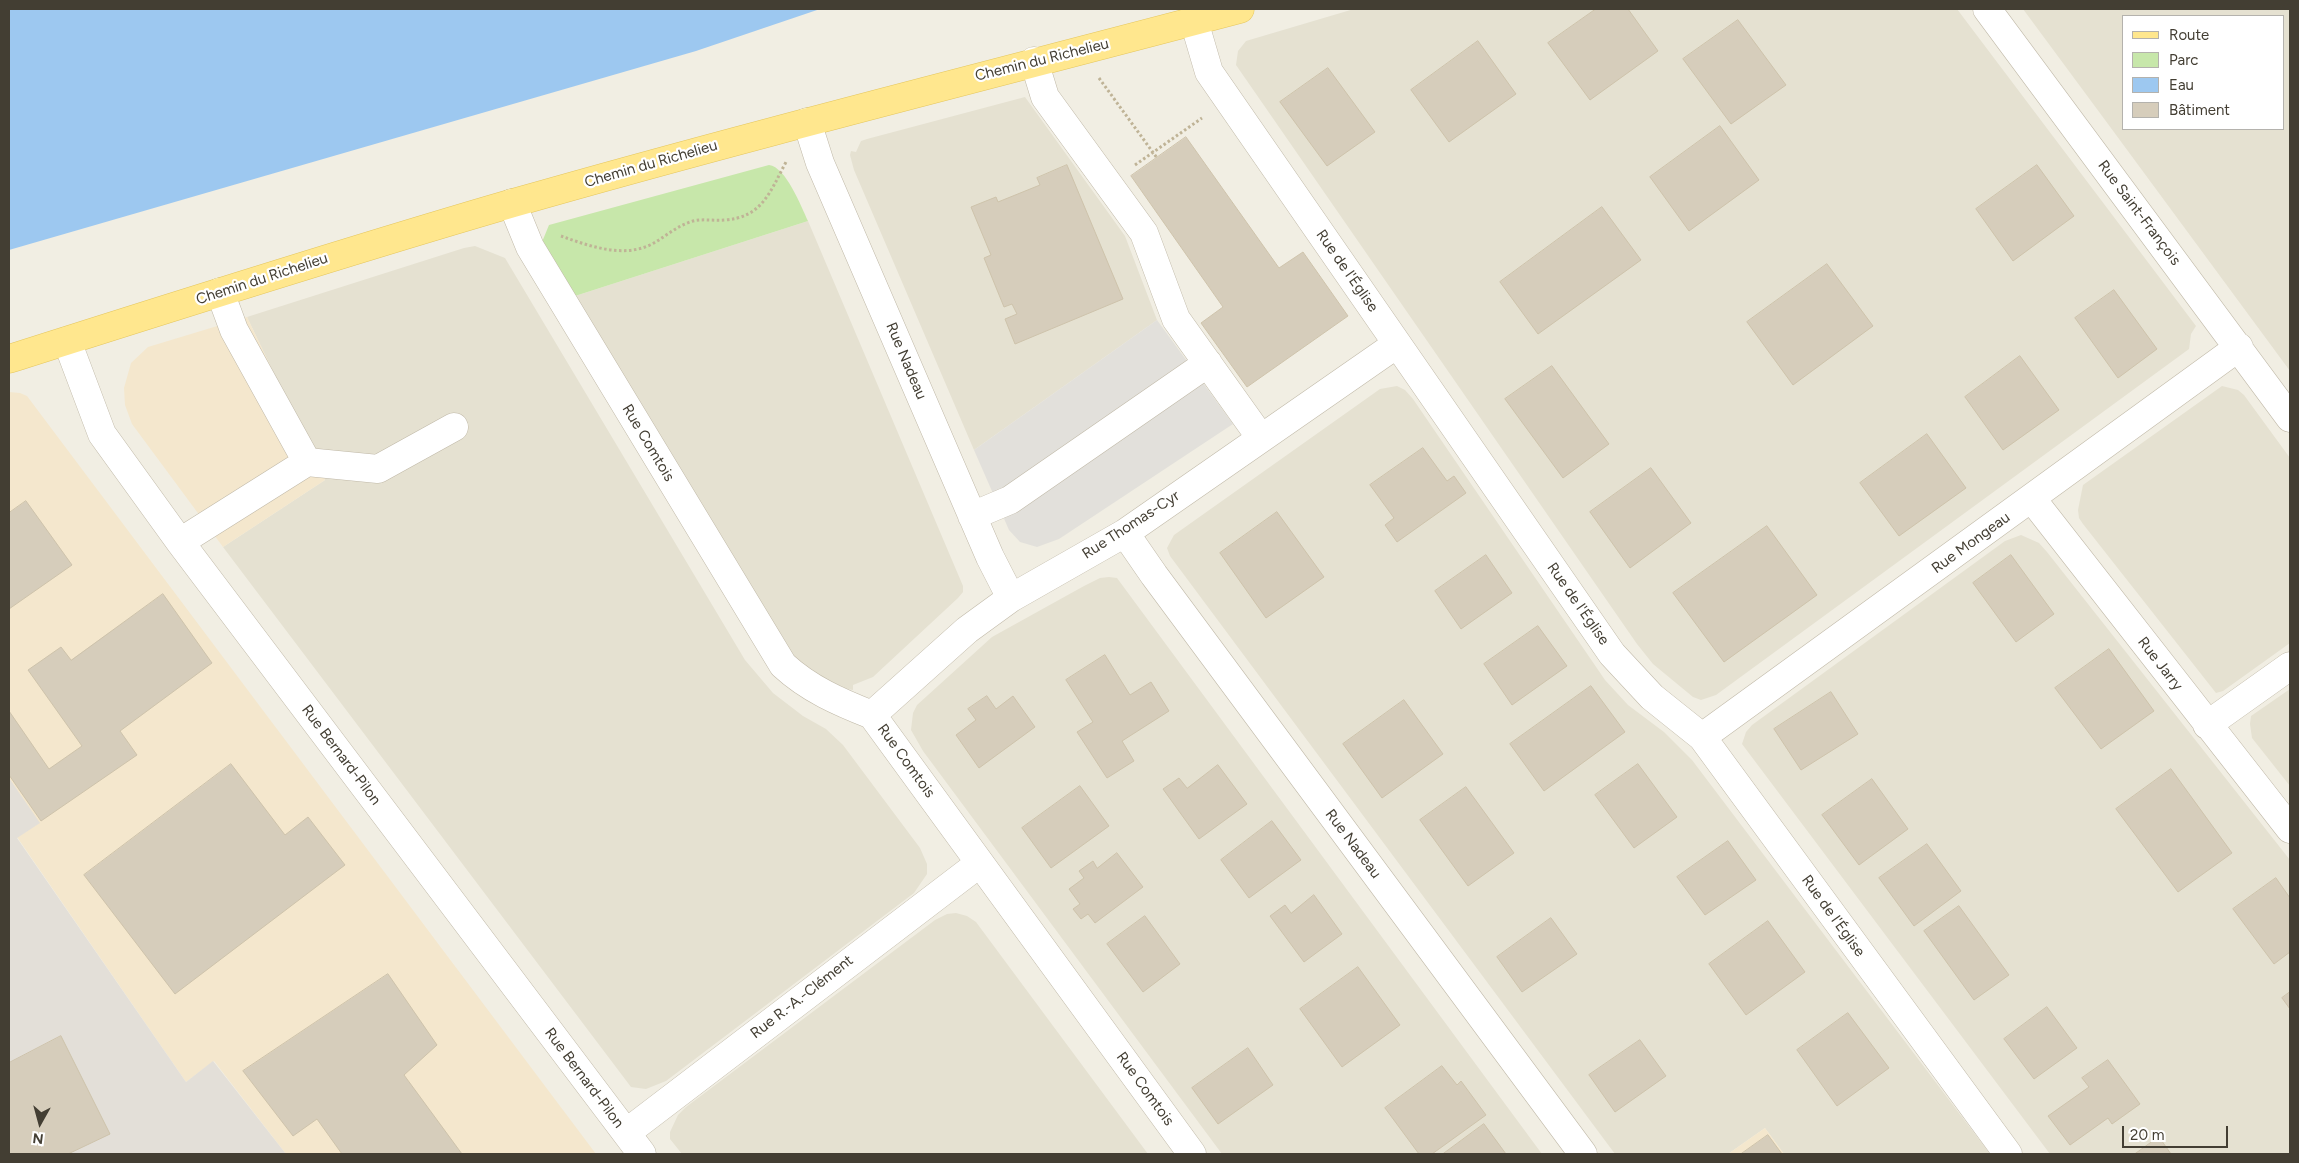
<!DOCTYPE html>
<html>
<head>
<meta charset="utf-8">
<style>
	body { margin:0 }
	#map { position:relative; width:2299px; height:1163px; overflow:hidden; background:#f1eee3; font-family:Figtree,sans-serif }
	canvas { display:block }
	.frame { position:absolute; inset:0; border:10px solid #433e33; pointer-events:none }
	.legend { position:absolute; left:2122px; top:15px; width:162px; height:115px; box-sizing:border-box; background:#fff; border:1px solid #b4b2ad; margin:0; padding:6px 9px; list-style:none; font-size:15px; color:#433e33 }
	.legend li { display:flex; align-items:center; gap:10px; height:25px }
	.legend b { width:25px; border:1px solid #b4b2ad }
	.north { position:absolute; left:15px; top:1098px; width:50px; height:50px; -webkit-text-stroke:4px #fff; paint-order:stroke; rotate:187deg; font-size:14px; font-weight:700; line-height:20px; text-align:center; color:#433e33 }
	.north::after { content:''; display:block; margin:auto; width:18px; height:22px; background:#433e33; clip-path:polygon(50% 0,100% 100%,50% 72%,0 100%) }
	.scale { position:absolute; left:2122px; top:1126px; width:106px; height:22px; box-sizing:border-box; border:2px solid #433e33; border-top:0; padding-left:6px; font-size:15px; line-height:18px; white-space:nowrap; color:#433e33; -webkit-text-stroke:4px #fff; paint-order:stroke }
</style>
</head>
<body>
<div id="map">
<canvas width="2299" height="1163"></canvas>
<div class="frame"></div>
<ul class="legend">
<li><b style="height:6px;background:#ffe78e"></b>Route</li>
<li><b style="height:14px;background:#c7e7aa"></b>Parc</li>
<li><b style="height:14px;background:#9dc8f0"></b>Eau</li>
<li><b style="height:14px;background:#d6cdbb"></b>Bâtiment</li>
</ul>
<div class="north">N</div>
<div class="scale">20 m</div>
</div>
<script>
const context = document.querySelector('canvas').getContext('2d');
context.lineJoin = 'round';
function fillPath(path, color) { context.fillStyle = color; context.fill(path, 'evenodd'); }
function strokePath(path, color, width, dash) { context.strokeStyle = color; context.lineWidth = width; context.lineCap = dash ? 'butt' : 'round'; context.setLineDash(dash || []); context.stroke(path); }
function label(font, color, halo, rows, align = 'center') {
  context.font = font + ' Figtree,sans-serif'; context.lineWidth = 4.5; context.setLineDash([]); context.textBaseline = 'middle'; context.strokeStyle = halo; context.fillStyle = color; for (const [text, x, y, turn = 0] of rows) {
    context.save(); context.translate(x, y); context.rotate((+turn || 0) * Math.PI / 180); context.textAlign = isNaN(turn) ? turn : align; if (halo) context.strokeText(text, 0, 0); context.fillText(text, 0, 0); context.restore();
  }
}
const residential = new Path2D(`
	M1354,9H1957L2196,326L2191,334L2189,349L1716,695L1701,700L1693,697L1653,664L1637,644L1236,65L1238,51L1246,41Z
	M2023,9H2290V371L2108,124ZM2123,16H2283V129H2123Z
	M1025,97L1125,236L1157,320L974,450L854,170L850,155L851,151L856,152L861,141L867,139Z
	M808,221L963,586V592L958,598L873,677L853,685V690L832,686L798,660L788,650L575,296Z
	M475,246L505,258L745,660L773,693L803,716L826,729L843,745L920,848L927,864V874L914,893L666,1081L646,1089L631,1087L223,547L325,480L247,317L464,248Z
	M1397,386L1405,390L1413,399L1605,680L1628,705L1664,732L1692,760L1990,1154H1784L1765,1128L1728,1154H1615L1170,556L1167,548L1174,535L1380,389Z
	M2222,386L2238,390L2244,395L2290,458V643L2223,691L2216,693L2083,524L2079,518L2078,510L2083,485Z
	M2021,535L2039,543L2047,552L2290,860V1154H2050L1742,744L1746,732L1752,725L2005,541Z
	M1109,577L1117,578L1542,1154H1222L923,751L911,730L913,713L917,705L992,637L1084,586L1100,578Z
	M2290,689V786L2252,738L2250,724L2251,716Z
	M956,913L967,916L976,922L1148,1154H682L670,1139V1132L678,1115L686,1107L935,920L947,914Z`);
const commercial = new Path2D(`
	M247,317L325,480L223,547L132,424L125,405L124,388L131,363L148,347Z
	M9,392L20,393L27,396L596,1154H286L214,1061L186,1082L17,837L39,823L9,778Z
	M1765,1128L1784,1154H1728Z`);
const industrial = new Path2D(`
	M9,778L40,823L17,838L186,1082L213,1061L286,1154H9Z`);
const green = new Path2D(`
	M769,165C786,167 801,206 808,221L575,296L542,242L549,225Z`);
const parking = new Path2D(`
	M1157,320L1233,424L1059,539L1037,547L1020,542L1009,530L974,450Z`);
const water = new Path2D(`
	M9,9H820L696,51L9,250Z`);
const building = new Path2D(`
	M1596,9H1628L1658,51L1590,100L1548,43Z
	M1738,20L1786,85L1731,124L1683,59Z
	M1478,41L1516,94L1449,142L1411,90Z
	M1328,68L1375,132L1327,166L1280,102Z
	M1720,126L1759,180L1689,231L1650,177Z
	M1186,137L1279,268L1303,252L1348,316L1247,387L1201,323L1223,307L1131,176Z
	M1067,165L1123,299L1015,344L1005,319L1017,314L1012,304L1004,307L984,258L991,255L971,207L996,197L998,202L1040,185L1037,178Z
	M2037,165L2074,216L2013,261L1976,209Z
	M1602,207L1641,260L1538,334L1500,282Z
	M1827,264L1873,326L1793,385L1747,322Z
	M2114,290L2157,349L2118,378L2075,318Z
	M2020,356L2059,410L2003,450L1965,397Z
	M1552,366L1609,444L1563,478L1505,399Z
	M1927,434L1966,488L1899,536L1860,483Z
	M1423,448L1447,481L1454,476L1466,493L1397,542L1385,525L1394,518L1370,485Z
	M1651,468L1691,523L1630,568L1590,512Z
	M26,501L72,565L9,609V513Z
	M1277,512L1324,577L1266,618L1220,553Z
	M1767,526L1817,595L1724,662L1673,593Z
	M1486,555L1512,593L1461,629L1435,591Z
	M2011,555L2054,614L2016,642L1973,583Z
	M163,594L212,663L120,731L137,755L41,821L9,775V711L49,769L82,746L28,670L61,647L71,660Z
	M1538,626L1567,666L1512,705L1484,664Z
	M2109,649L2154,711L2101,749L2055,688Z
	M1105,655L1130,695L1151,682L1169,711L1122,741L1134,761L1107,778L1077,732L1093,722L1066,680Z
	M1591,686L1625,732L1544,791L1510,744Z
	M1831,692L1858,734L1801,770L1774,729Z
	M987,696L996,709L1013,696L1035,727L979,768L956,735L976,720L968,709Z
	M1404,700L1443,754L1382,798L1343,744Z
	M231,764L285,835L308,817L345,865L175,994L84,875Z
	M1638,764L1677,817L1634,848L1595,795Z
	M1218,765L1247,804L1199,839L1163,789L1179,778L1187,788Z
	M2171,769L2232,853L2178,892L2116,809Z
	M1872,779L1908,829L1859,865L1822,815Z
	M1080,786L1109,826L1051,868L1022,828Z
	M1466,787L1514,853L1468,886L1420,820Z
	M1272,821L1301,860L1249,898L1221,860Z
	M1728,841L1756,880L1705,915L1677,877Z
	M1927,844L1961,891L1914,926L1879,878Z
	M1117,853L1143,887L1095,923L1088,914L1081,919L1073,909L1080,904L1069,889L1084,878L1079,871L1093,861L1097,868Z
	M2276,878L2290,898V952L2274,964L2233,909Z
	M1314,895L1342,934L1304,962L1270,916L1285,905L1291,913Z
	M1959,906L2009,975L1974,1000L1924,931Z
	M1145,916L1180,964L1143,992L1107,944Z
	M1551,918L1577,954L1522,992L1497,957Z
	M1768,921L1805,972L1746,1015L1709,964Z
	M1358,967L1400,1025L1342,1067L1300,1009Z
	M388,974L437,1045L404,1075L462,1154H342L317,1119L293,1136L243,1071Z
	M2290,992V1009L2282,998Z
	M2047,1007L2077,1048L2034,1079L2004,1039Z
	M1848,1013L1889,1068L1837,1106L1797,1050Z
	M61,1036L110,1134L68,1154H9V1063Z
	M1640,1040L1666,1076L1615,1112L1589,1075Z
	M1248,1048L1273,1085L1218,1124L1192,1088Z
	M2108,1060L2140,1104L2112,1124L2108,1118L2070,1145L2048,1116L2089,1087L2082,1078Z
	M1442,1066L1457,1085L1461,1081L1486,1115L1432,1154H1419L1385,1108Z
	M1484,1124L1506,1154H1443Z
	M1768,1135L1782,1154H1741Z
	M2159,1137L2171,1154H2135Z`);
const path = new Path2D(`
	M1099,78L1157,158
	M1135,165L1202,118
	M561,236C589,246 622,258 650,245C664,238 675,227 690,222C700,218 713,221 724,220C762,218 770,192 786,162`);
const minor = new Path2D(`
	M1987,9L2290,418
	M1194,21L1209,72L1612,654L1652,697L1702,737L2008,1154
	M1034,61L1045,97L1144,233L1176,319L1261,438
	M807,122L820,163L990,557L1011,598
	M512,203L530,247L783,665C809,689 839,702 872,715L1192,1154
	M220,292L234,330L307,462
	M67,341L102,434L180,542L642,1154
	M2032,499L2290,829
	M972,516L1010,500L1208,363
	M1125,533L1154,575L1583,1154
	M180,542L307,462L378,469L454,427
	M872,715L967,630L1011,598L1125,533L1397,344
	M2207,725L2290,666
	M1702,737L2239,347
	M626,1133L980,863`);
const major = new Path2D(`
	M9,359C176,306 344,252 513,203C754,134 998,73 1240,9`);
const streetNames = [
	["Chemin du Richelieu",1042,60,-14],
	["Chemin du Richelieu",651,164,-16],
	["Rue Saint-François",2139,213,53],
	["Rue de l'Église",1347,271,55],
	["Chemin du Richelieu",262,279,-18],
	["Rue Nadeau",906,361,67],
	["Rue Comtois",648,443,59],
	["Rue Thomas-Cyr",1131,525,-33],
	["Rue Mongeau",1971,543,-36],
	["Rue de l'Église",1578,604,55],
	["Rue Jarry",2160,664,52],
	["Rue Bernard-Pilon",341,755,53],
	["Rue Comtois",906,761,54],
	["Rue Nadeau",1353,844,53],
	["Rue de l'Église",1833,916,54],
	["Rue R.-A.-Clément",802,997,-38],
	["Rue Bernard-Pilon",584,1078,53],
	["Rue Comtois",1145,1089,54]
];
fillPath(residential, '#e5e1d1');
fillPath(commercial, '#f4e7cd');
fillPath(industrial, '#e3dfd8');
fillPath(green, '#c7e7aa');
fillPath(parking, '#e2e0db');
fillPath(water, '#9dc8f0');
fillPath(building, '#d6cdbb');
strokePath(building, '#cec3ab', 1);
strokePath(minor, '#c0b9a8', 29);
strokePath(major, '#e4c65e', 29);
strokePath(path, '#bfb396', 3, [2.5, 2.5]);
strokePath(minor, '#fff', 28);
strokePath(major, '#ffe78e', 28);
label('15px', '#433e33', '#fff', streetNames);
</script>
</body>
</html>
